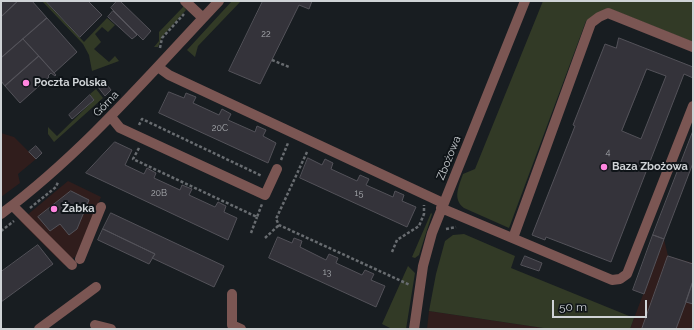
<!DOCTYPE html>
<html>
<head>
<meta charset="utf-8">
<style>
	body { margin:0 }
	#map { position:relative; width:694px; height:330px; overflow:hidden; background:#181d21; font-family:Raleway,sans-serif }
	canvas { display:block }
	.frame { position:absolute; inset:0; border:2px solid #cfd3d6; pointer-events:none }
	.scale { position:absolute; left:552px; top:300px; width:95px; height:18px; box-sizing:border-box; border:2px solid #cfd3d6; border-top:0; padding-left:5px; font-size:12px; line-height:14px; white-space:nowrap; color:#cfd3d6; -webkit-text-stroke:3px #0f1418; paint-order:stroke }
</style>
</head>
<body>
<div id="map">
<canvas width="694" height="330"></canvas>
<div class="frame"></div>
<div class="scale">50 m</div>
</div>
<script>
const ctx = document.querySelector('canvas').getContext('2d');
ctx.lineJoin = 'round';
function fill(path, color) {
  ctx.fillStyle = color;
  ctx.fill(path, 'evenodd');
}
function trace(path, color, width, dash) {
  ctx.strokeStyle = color;
  ctx.lineWidth = width;
  ctx.lineCap = dash ? 'butt' : 'round';
  ctx.setLineDash(dash || []);
  ctx.stroke(path);
}
function label(font, color, halo, rows, align = 'center') {
  ctx.font = font + ' Raleway,sans-serif';
  ctx.lineWidth = 4;
  ctx.setLineDash([]);
  ctx.textBaseline = 'middle';
  ctx.strokeStyle = halo;
  ctx.fillStyle = color;
  for (const [text, x, y, turn = 0] of rows) {
    ctx.save();
    ctx.translate(x, y);
    ctx.rotate((+turn || 0) * Math.PI / 180);
    ctx.textAlign = isNaN(turn) ? turn : align;
    if (halo) ctx.strokeText(text, 0, 0);
    ctx.fillText(text, 0, 0);
    ctx.restore();
  }
}
const commercial = new Path2D(`
	M1 133 14 137 36 159 18 174 20 183 1 197Z
	M68 181 101 197 76 256 64 265 20 221Z
	M664 239 668 256 693 263V329H630Z
	M429 311 550 329H427Z`);
const green = new Path2D(`
	M42 1H45L84 42 107 18 115 25 108 32 102 27 95 34 101 42 94 49 109 62 115 56 119 61 92 71 89 55 83 44Z
	M232 1H241L198 46 195 57 187 50Z
	M543 1H693V42L608 8 586 21 509 228 464 208C452 199 459 186 463 174L475 169Z
	M183 5 186 10 162 37 158 47H154L159 41V32L183 7Z
	M96 89 103 98 54 142 48 134V127L57 136 94 100 90 94Z
	M431 213 432 214 419 255 415 258 412 257Z
	M464 234 515 256 511 268 634 318 630 329H550L429 311 436 274 445 241 453 235Z
	M408 266 415 273 406 329H392L382 324Z`);
const building = new Path2D(`
	M1 1H18L1 17Z
	M18 1H32L47 18 1 58V17Z
	M46 1H88L102 15 80 37Z
	M117 1H120L151 31 143 40 111 8Z
	M263 1H312L309 9 299 5 260 84 229 71Z
	M113 11 137 35 132 39 108 17Z
	M47 18 77 52 54 73 23 39Z
	M619 38 693 67V78L684 74 611 262 546 237 545 240 532 235 575 126 573 125 605 44 616 48ZM647 69 666 76 641 139 622 131Z
	M23 39 39 56 5 86 1 81V58Z
	M39 56 56 75 55 76 51 73 48 76 49 77 20 103 5 86Z
	M105 82 111 90 105 96 98 87Z
	M169 92 184 98 186 93 196 97 193 103 219 115 222 109 231 114 228 120 255 132 257 126 266 130 263 136 276 143 268 163 159 113Z
	M90 95 94 100 72 119 69 115Z
	M693 131V163L664 239 653 235Z
	M115 142 132 150 125 165 144 174 147 168 156 173 154 178 180 190 182 185 192 189 189 195 215 207 218 202 226 206 224 212 237 218 228 240 86 173Z
	M36 146 42 153 36 159 29 152Z
	M308 158 322 165 325 159 333 163 331 169 357 181 360 175 369 179 366 185 393 197 395 191 404 195 402 201 416 207 407 227 300 178Z
	M71 191 89 200 77 229 69 235 60 224 50 231 38 217Z
	M111 213 224 266 214 287 152 258 155 254 103 229Z
	M103 229 155 254 149 264 98 240Z
	M653 235 664 239 644 294 633 290Z
	M278 237 292 243 294 238 302 241 300 247 326 260 329 254 338 258 336 263 362 275 365 270 374 274 371 280 385 286 376 307 269 258Z
	M38 245 53 264 1 302V272Z
	M525 256 542 263 539 271 521 265Z
	M668 256 693 264V281L686 302 676 329H642Z
	M693 281V304L686 302Z`);
const path = new Path2D(`
	M160 48 162 38 184 14
	M272 60 289 67
	M139 125 142 119 262 176
	M139 148 133 159 257 217 262 204
	M307 152 276 219 279 225 410 285
	M281 160 288 143
	M30 208 56 187 58 182
	M446 229 456 227
	M1 231 14 221
	M251 233 257 217
	M265 238 279 225
	M392 252 397 240 419 226 424 214V205`);
const minor = new Path2D(`
	M185 1 203 18
	M158 67 169 75 443 203
	M111 117 120 128 265 195 277 169
	M13 206 72 265
	M441 208 612 280 620 279 627 274 693 106
	M1 214C83 153 149 75 219 1
	M513 238 591 23 599 17 608 13 693 47
	M80 259 101 207
	M232 294V325L241 329
	M95 325 111 329
	M39 329 96 287
	M414 329 423 266 432 233 525 1`);
const markers = [
	[26,83,4,"#ff85df"],
	[604,167,4,"#ff85df"],
	[54,209,4,"#ff85df"]
];
const numberNames = [
	["22",266,34],
	["20C",220,128],
	["4",608,152],
	["20B",159,193],
	["15",359,193],
	["13",327,272]
];
const poiNames = [
	["Poczta Polska",34,83],
	["Baza Zbożowa",612,167],
	["Żabka",62,209]
];
const streetNames = [
	["Górna",106,104,-46],
	["Zbożowa",449,158,-68]
];
fill(commercial, '#301d1c');
fill(green, '#323a26');
fill(building, '#34333a');
trace(building, '#535259', 1);
trace(path, '#686c70', 2.5, [3, 2]);
trace(minor, '#7b5653', 10);
for (const [x, y, r, color] of markers) {
  const dot = new Path2D();
  dot.arc(x, y, r, 0, 2 * Math.PI);
  ctx.fillStyle = color;
  ctx.fill(dot);
  trace(dot, '#0f1418', 1.5);
}
label('9px', '#a8abaf', null, numberNames);
label('bold 11px', '#cfd3d6', '#0f1418', poiNames, 'left');
label('11px', '#cfd3d6', '#0f1418', streetNames);
</script>
</body>
</html>
